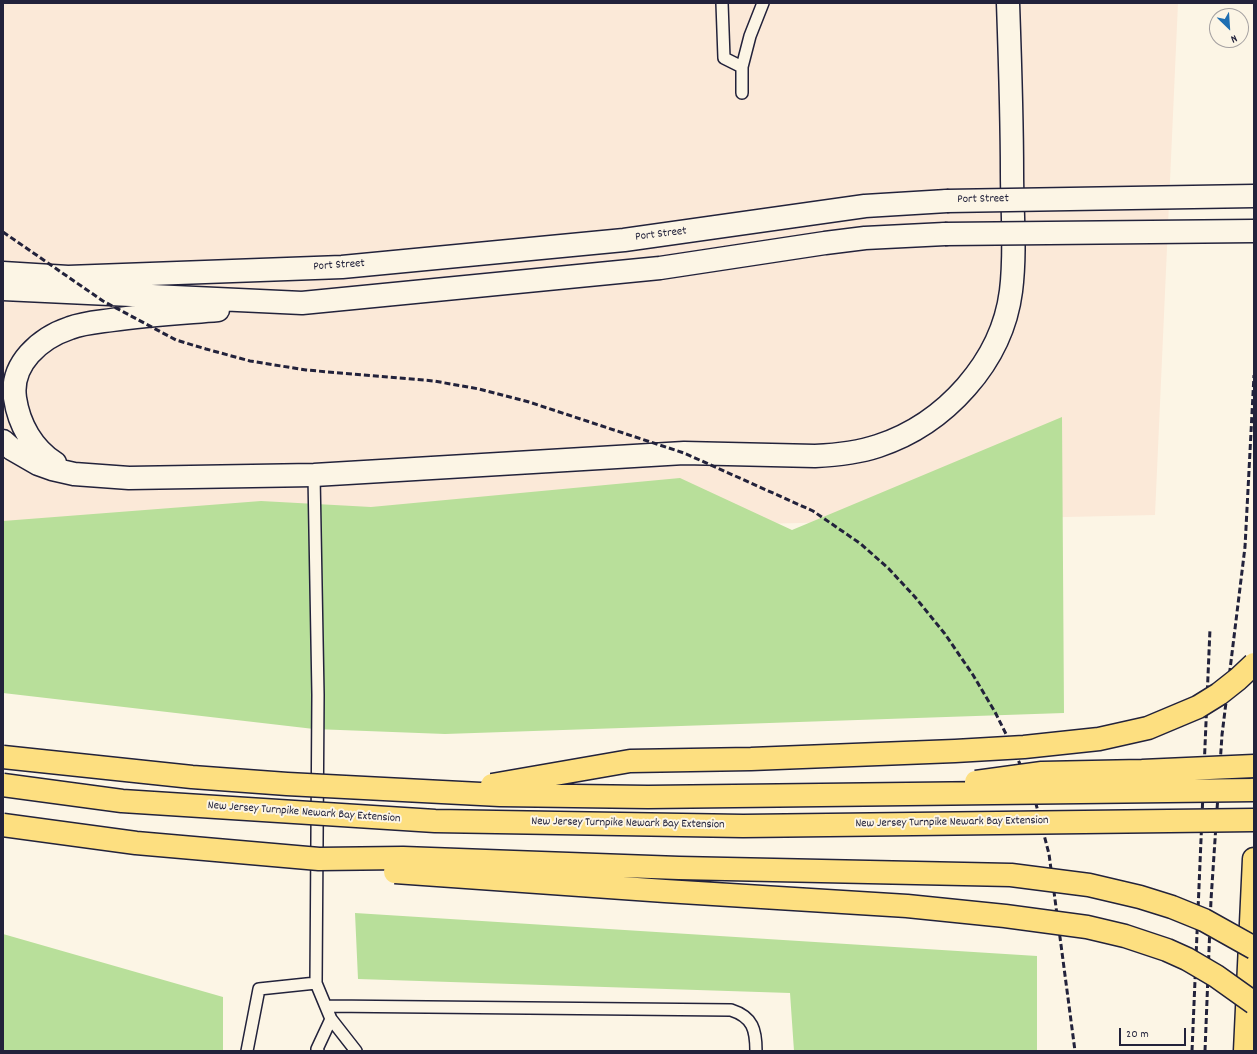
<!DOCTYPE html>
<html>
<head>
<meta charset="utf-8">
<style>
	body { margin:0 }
	#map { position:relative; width:1257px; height:1054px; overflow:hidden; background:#fcf5e5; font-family:Dekko,sans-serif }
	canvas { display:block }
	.frame { position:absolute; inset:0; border:4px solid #22223b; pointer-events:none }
	.north { position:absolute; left:1209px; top:8px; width:40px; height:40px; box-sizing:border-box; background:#fcf5e5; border:1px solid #a5a1a1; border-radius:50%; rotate:155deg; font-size:11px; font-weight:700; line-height:16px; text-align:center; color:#22223b }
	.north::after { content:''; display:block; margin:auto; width:14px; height:18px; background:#1f6fb2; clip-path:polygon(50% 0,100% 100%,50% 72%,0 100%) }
	.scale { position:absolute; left:1119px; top:1028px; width:67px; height:18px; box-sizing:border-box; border:2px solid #22223b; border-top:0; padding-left:5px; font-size:12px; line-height:14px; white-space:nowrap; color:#22223b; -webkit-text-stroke:3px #fcf5e5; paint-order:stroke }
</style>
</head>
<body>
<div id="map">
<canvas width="1257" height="1054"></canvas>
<div class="frame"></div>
<div class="north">N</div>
<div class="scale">20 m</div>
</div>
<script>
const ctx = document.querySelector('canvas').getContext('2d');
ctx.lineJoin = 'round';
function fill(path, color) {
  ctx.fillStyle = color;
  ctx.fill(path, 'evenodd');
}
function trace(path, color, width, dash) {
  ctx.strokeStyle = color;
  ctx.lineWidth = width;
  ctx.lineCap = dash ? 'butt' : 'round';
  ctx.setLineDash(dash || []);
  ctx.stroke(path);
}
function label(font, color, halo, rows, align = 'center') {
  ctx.font = font + ' Dekko,sans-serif';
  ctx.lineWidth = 4;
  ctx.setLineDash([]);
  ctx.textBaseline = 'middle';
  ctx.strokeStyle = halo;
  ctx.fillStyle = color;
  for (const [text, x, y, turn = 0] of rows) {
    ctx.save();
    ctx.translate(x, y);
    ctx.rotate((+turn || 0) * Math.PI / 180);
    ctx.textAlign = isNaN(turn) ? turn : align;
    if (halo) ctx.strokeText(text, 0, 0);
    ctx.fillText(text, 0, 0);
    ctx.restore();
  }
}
const built = new Path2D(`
	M3 3H1178L1155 515 3 541Z`);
const green = new Path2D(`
	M1062 417 1064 713 445 734 314 729 3 693V521L261 501 371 507 680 478 792 530Z
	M355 913 1037 956V1051H794L790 993 358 979Z
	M3 934 223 997V1051H3Z`);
const lane = new Path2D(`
	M722 3 724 58 742 67
	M742 93V67L750 36 763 3
	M314 475 318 695 316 983 331 1019 356 1051
	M326 1006 731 1010C753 1017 756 1030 756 1051
	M247 1051 259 989 316 983
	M318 1051 317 1049 331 1019`);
const secondary = new Path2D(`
	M3 273 68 277 342 267 624 240 865 206 947 201
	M3 289 302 303 660 268 825 243 865 238 945 234
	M3 441 12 449 38 464 52 469 74 474 129 478 314 475 684 453 815 456C836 455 857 453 878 446 945 424 1002 362 1011 291 1016 252 1012 211 1012 173 1012 116 1010 60 1008 3
	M55 463C33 449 19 425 15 398 10 364 40 338 70 328 83 323 98 322 112 320 147 315 182 313 218 310`);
const highway = new Path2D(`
	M1245 1051 1254 859`);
const rail = new Path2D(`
	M3 232 103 301 176 340 206 349 250 361 306 370 434 381 479 389 529 402 684 453 813 511 861 544 889 569 915 597 945 634 973 675 995 712 1014 750 1035 800 1049 854 1075 1051
	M1192 1051 1210 629
	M1205 1051 1211 900 1222 735 1245 547 1254 375`);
const secondaryBridge = new Path2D(`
	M947 201 1254 196
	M945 234 1254 231`);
const highwayBridge = new Path2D(`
	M3 757 192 777 287 784 500 795 648 797 1254 790
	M976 782 1042 773 1142 771 1254 766
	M3 785 122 801 435 821 743 826 1254 820
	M492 785 630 761 751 759 955 751 1024 747 1099 739 1148 728 1198 707 1219 694 1238 679 1254 664
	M3 825 136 843 319 859 403 858 679 868 1011 875 1089 885 1140 897 1172 907 1204 920 1254 948
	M395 872 665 891 907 906 1005 916 1087 927 1125 936 1167 950 1187 959 1216 976 1254 1003`);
const streetNames = [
	["Port Street",983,200,-1],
	["Port Street",661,235,-7],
	["Port Street",339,266,-4],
	["New Jersey Turnpike Newark Bay Extension",304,813,4],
	["New Jersey Turnpike Newark Bay Extension",952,823,-1],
	["New Jersey Turnpike Newark Bay Extension",628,824,1]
];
fill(built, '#fbe9d8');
fill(green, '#b8df9a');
trace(lane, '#22223b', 14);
trace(secondary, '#22223b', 25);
trace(highway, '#22223b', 25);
trace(lane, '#fcf5e5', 11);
trace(secondary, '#fcf5e5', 22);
trace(highway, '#fddf80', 22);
trace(rail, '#22223b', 3, [6, 3]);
trace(secondaryBridge, '#22223b', 25, []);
trace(highwayBridge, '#22223b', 25, []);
trace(secondaryBridge, '#fcf5e5', 22);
trace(highwayBridge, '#fddf80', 22);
label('12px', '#22223b', '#fcf5e5', streetNames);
</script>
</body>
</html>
